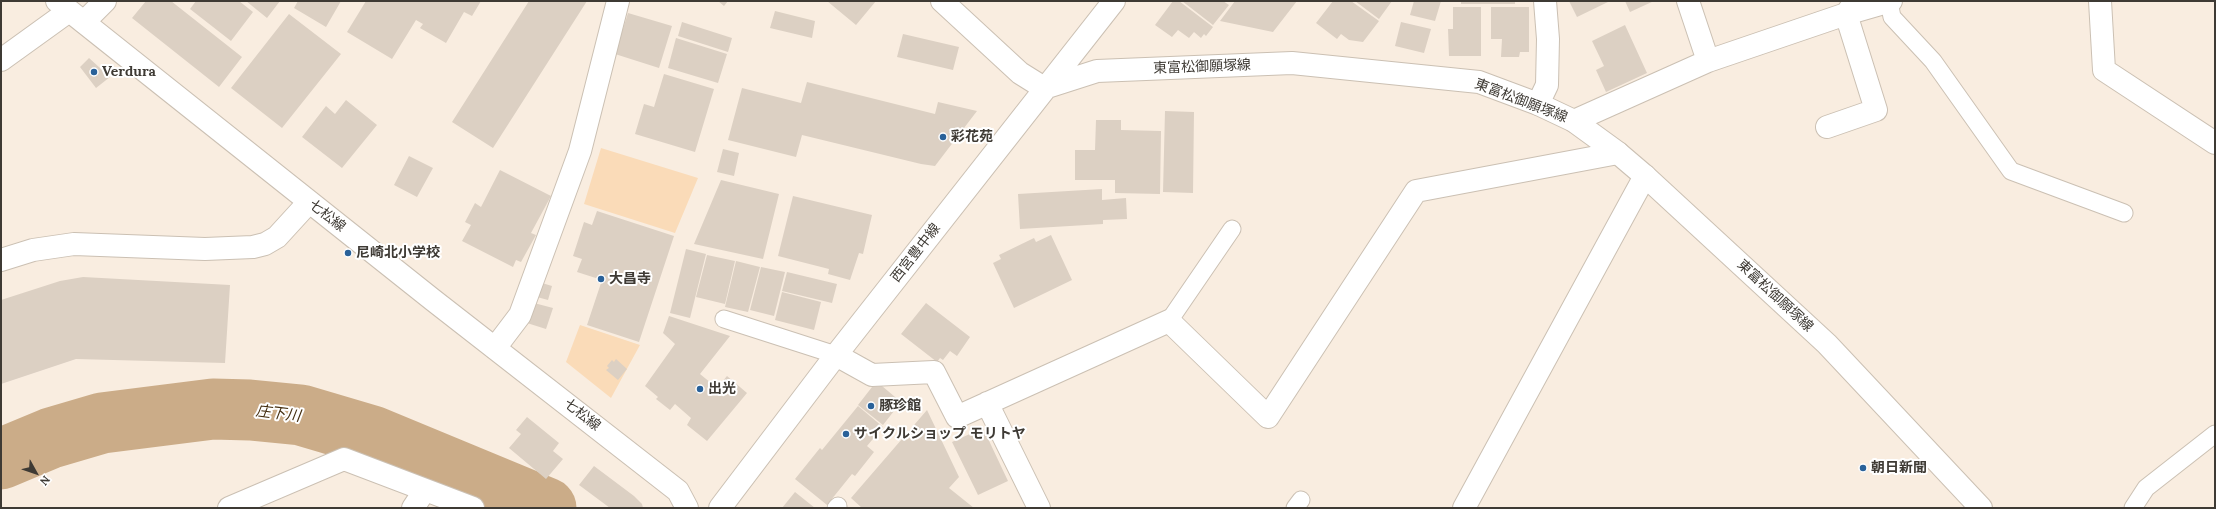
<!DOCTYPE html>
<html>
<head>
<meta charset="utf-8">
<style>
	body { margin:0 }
	#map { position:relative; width:2216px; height:509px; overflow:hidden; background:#f9ede0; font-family:Lora,serif }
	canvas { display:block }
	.frame { position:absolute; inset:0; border:2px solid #3e3a34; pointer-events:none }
	.north { position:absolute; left:16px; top:453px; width:40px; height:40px; -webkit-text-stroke:3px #fff; paint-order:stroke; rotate:130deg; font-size:11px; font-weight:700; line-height:16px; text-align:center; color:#3e3a34 }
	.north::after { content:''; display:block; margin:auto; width:14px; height:18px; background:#3e3a34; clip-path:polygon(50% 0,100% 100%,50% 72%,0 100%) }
</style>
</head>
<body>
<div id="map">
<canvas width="2216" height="509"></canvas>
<div class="frame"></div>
<div class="north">N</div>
</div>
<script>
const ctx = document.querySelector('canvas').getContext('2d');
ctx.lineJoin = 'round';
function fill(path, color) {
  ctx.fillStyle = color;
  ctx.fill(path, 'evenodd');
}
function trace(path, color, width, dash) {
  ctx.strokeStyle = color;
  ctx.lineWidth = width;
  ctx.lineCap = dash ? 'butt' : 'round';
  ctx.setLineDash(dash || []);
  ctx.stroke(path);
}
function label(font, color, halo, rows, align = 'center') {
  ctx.font = font + ' Lora,"Noto Sans JP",serif';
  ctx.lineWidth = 4;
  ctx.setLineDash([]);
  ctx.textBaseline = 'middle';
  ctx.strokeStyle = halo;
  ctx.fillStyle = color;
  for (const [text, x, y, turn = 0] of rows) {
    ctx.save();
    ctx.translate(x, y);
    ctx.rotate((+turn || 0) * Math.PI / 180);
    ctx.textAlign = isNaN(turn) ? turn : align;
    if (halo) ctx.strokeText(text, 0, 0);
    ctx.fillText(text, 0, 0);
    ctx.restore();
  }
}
const green = new Path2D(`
	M601 148 698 178 675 233 584 204Z
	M580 325 640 345 611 398 566 362Z`);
const river = new Path2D(`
	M1 459 51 438 102 423 213 409 250 410 301 415 372 436 546 508`);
const building = new Path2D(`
	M146 1H171L242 57 219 87 132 18Z
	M196 1H239L253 12 231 41 190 9Z
	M246 1H280L267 18Z
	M298 1H341L326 27 294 8Z
	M366 1H481L472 16 464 12 446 43 420 28 423 24 416 20 392 59 347 32Z
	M529 1H587L493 148 452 122Z
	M718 1H728L724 6Z
	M827 1H876L856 25Z
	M1173 1H1179L1213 27 1206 36 1204 34 1201 38 1194 32 1189 38 1178 30 1172 37 1155 25Z
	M1182 1H1223L1229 5 1213 25Z
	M1235 1H1297L1273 32 1220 21Z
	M1333 1H1351L1379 21 1363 42 1349 40 1341 34 1337 39 1316 23Z
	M1355 1H1392L1379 19Z
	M1414 1H1441L1435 21 1410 15Z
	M1461 1H1515V4H1461Z
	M1569 1H1608V2L1577 17Z
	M1625 1H1654L1630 12Z
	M1453 7H1481V56H1449L1448 29H1453Z
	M1491 7H1529V52H1520L1519 57H1501L1502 39H1491Z
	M775 11 815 21 812 38 770 28Z
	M628 13 672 26 659 68 615 54Z
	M289 14 341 54 282 128 231 88Z
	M682 22 732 38 728 52 678 36Z
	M1401 22 1431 29 1424 53 1395 46Z
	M1625 25 1647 73 1606 92 1596 70 1604 66 1592 41Z
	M903 34 959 47 953 70 897 57Z
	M676 38 727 54 718 83 668 68Z
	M89 58 110 77 96 88 80 67Z
	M664 74 714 89 695 152 635 134 644 104 654 107Z
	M807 82 935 114 938 102 977 111 935 166 921 164 802 135 796 157 728 140 742 88 801 103Z
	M346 100 377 125 342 168 302 137 326 106 335 114Z
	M1165 111 1194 112 1193 193 1163 192Z
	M1096 120H1121V130L1161 131 1160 194 1115 193V180H1075V150H1095Z
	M723 149 739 153 734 176 717 172Z
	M409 156 433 168 417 197 394 185Z
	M500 170 551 196 531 233 536 235 521 262 516 260 513 267 462 241 471 225 465 222 475 203 481 207Z
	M721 180 779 194 763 259 694 244Z
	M1102 189V200L1126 198 1127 219 1103 220V224L1020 229 1018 194Z
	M793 196 872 215 863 254 859 253 850 280 828 274 829 269 778 256Z
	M597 211 674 236 639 342 587 325 602 280 577 272 582 259 573 256 584 222 592 225Z
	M1051 235 1072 280 1014 308 993 263 1001 259 999 255 1034 238 1036 242Z
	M686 249 706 254 690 318 670 313Z
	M707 255 735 261 725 304 696 297Z
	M736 261 760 267 748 312 725 307Z
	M761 267 785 272 774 316 750 310Z
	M787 272 837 284 832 303 782 291Z
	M83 277 230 285 225 363 76 359 1 384V300L60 281Z
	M542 283 552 286 548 300 537 297Z
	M782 292 821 302 814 330 775 320Z
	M534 303 553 308 546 329 527 323Z
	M926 303 970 337 957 356 950 351 943 360 940 358 937 362 901 334Z
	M669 316 730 336 700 374 717 388 727 376 747 393 707 441 687 425 691 418 675 404 670 410 656 399 658 397 645 386 675 344 663 333Z
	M616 359 627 369 618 380 606 370 609 368 607 366 612 360 614 362Z
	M882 386 901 402 883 425 858 405 872 387Z
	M858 406 883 427 867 446 874 452 855 476 852 474 827 505 795 479 820 448 822 450Z
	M927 410 959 477 949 488 974 508H862L851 498Z
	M527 417 559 443 553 451 563 459 546 479 509 448 521 434 516 430Z
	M983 428 1008 481 978 495 952 442Z
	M594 466 634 496 642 504 643 508H610L579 485Z
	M795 492 815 508H782Z`);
const lane = new Path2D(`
	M1889 2 1892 17 1933 61 2011 171 2124 213
	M724 319 836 355
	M1169 321 1232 229
	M836 508 838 506
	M1295 508 1301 500
	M2133 508 2146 488 2215 434`);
const street = new Path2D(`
	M1688 1 1708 61
	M2100 1 2104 70 2215 143
	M84 22 105 1
	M1 60 69 11
	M1538 104 1547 85 1548 39 1545 1
	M1574 121 1708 61 1846 14 1891 1
	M1827 127 1876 110 1846 14 1855 2
	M1 260 33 250 74 244 205 249 253 247 265 244 277 237 309 202
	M495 348 520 315 580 151 618 1
	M836 355 872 375 934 372 957 417 1169 321 1268 417 1416 191 1618 153
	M987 403 1039 508
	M229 508 344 459 473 508
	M413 508 425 490
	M1464 508 1645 176`);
const secondary = new Path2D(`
	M57 1 433 300 678 491 687 508
	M942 1 1020 73 1044 88 1097 71 1292 63 1479 82 1538 104 1574 121 1618 153 1645 176 1827 344 1981 508
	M720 508 836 355 1114 1`);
const markers = [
	[94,72,4,"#296199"],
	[943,137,4,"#296199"],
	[348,253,4,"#296199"],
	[601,279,4,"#296199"],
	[700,389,4,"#296199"],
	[871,406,4,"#296199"],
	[846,434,4,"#296199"],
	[1863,468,4,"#296199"]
];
const streetNames = [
	["東富松御願塚線",1202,67,-2],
	["東富松御願塚線",1521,101,21],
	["七松線",327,216,38],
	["西宮豊中線",916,253,-52],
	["東富松御願塚線",1775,296,43],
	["七松線",582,415,38]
];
const poiNames = [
	["Verdura",102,72],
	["彩花苑",951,137],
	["尼崎北小学校",356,253],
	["大昌寺",609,279],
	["出光",708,389],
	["豚珍館",879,406],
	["サイクルショップ モリトヤ",854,434],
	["朝日新聞",1871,468]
];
const waterNames = [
	["庄下川",278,414,7]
];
fill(green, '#fadbb8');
trace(river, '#cbac88', 61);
fill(building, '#dcd0c3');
trace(lane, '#cbc0b3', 19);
trace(street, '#cbc0b3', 24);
trace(secondary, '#cbc0b3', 24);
trace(lane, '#fff', 17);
trace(street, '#fff', 22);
trace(secondary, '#fff', 22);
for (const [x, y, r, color] of markers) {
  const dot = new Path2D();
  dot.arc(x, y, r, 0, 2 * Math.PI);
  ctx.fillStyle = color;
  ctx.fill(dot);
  trace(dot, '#fff', 1.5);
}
label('14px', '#3e3a34', '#fff', streetNames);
label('bold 14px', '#3e3a34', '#fff', poiNames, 'left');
label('italic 15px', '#432d0f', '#fff', waterNames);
</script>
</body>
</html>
